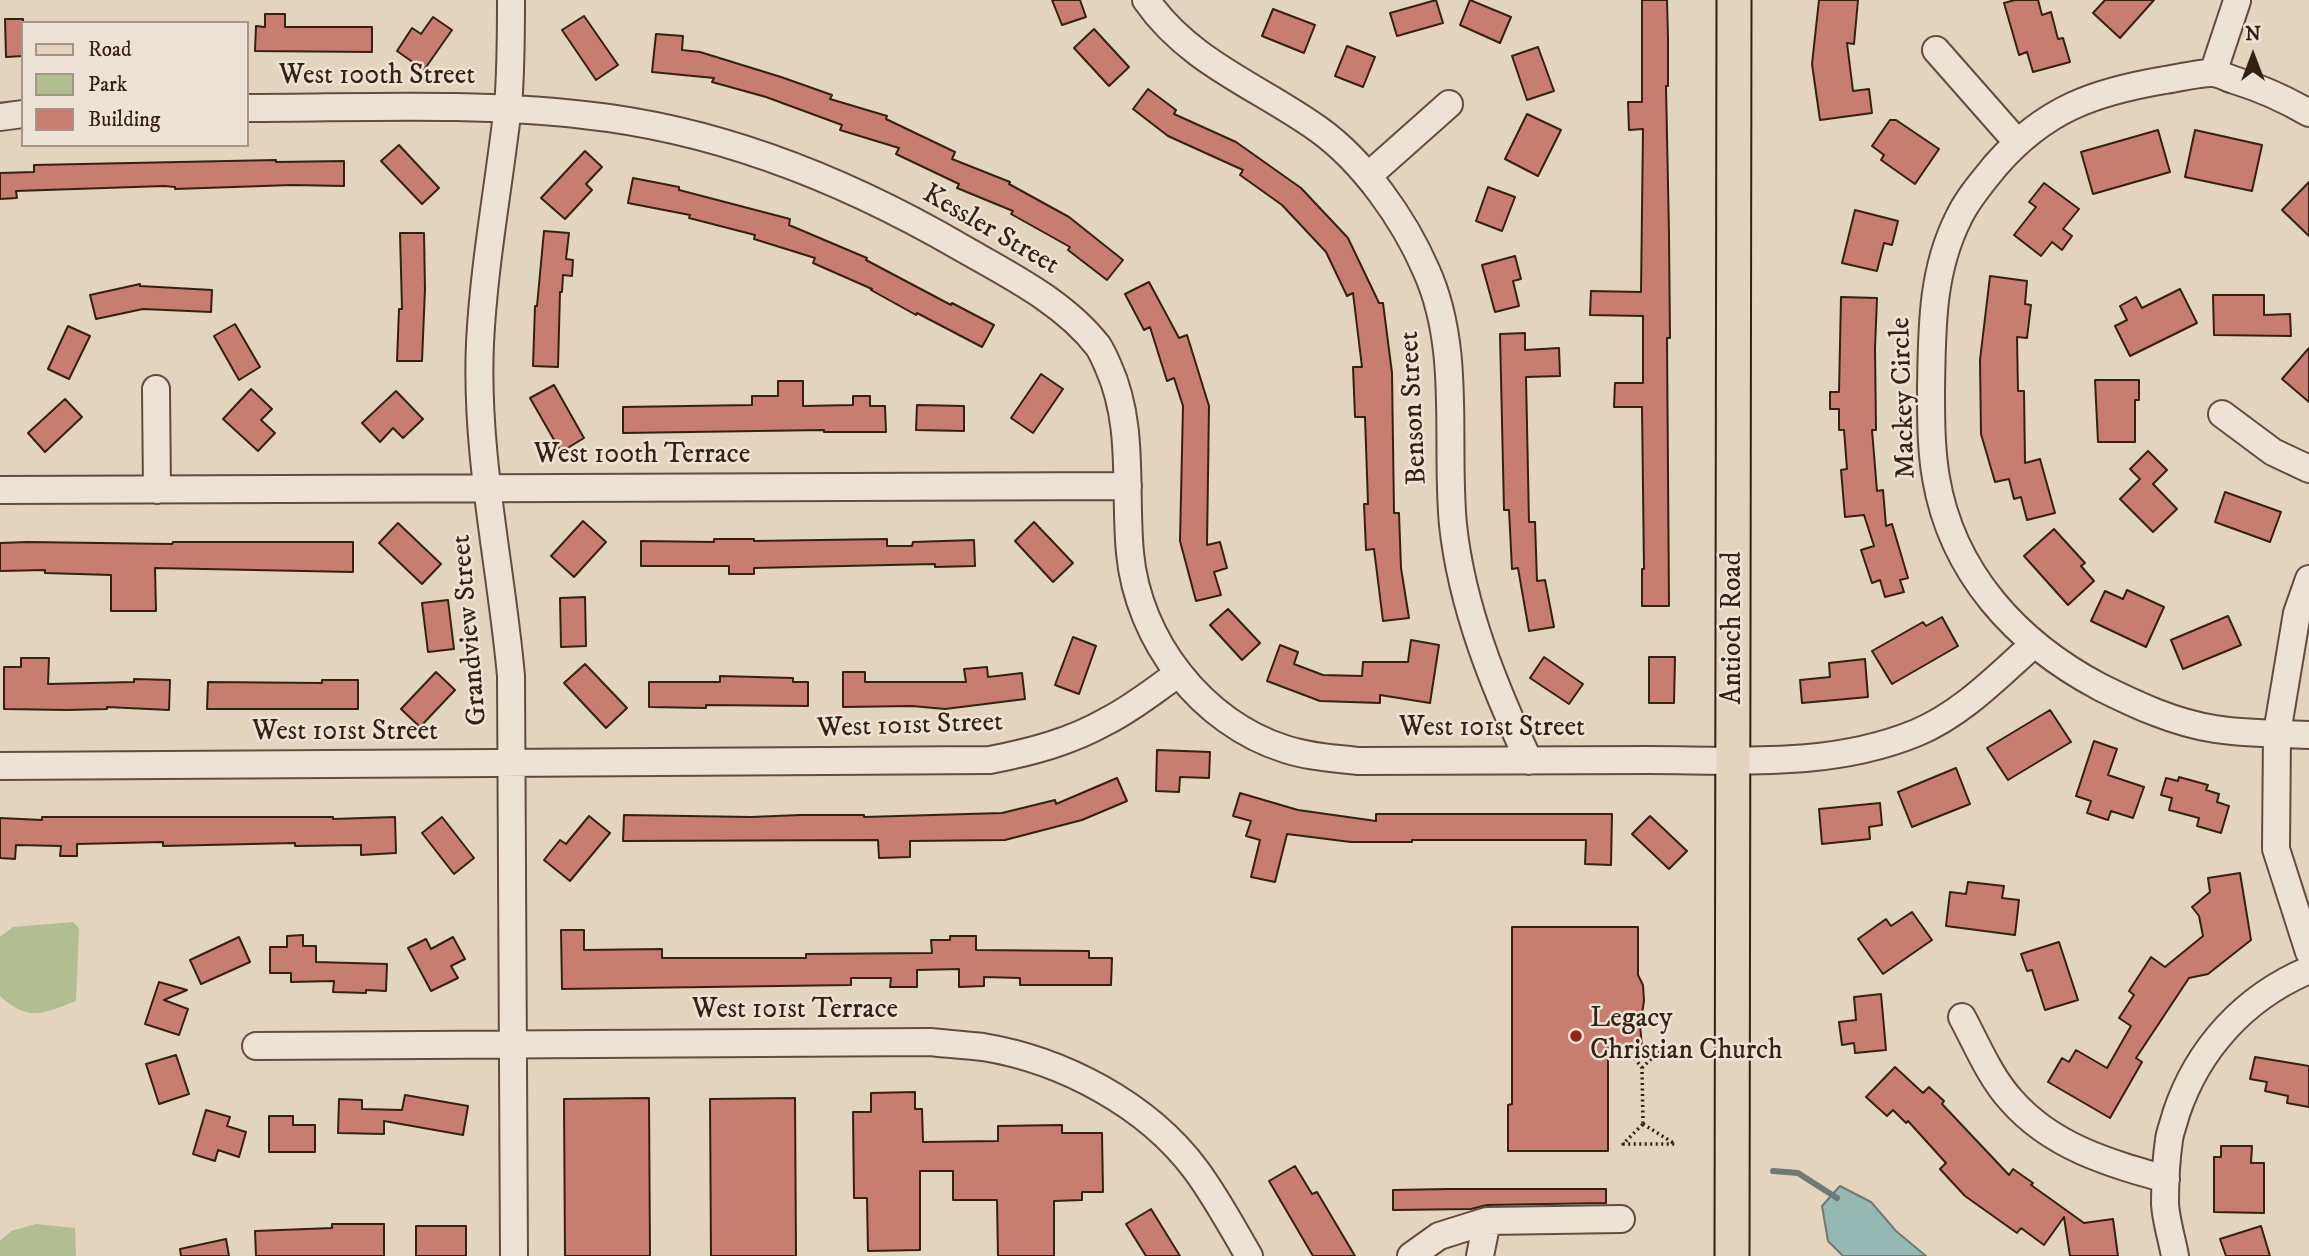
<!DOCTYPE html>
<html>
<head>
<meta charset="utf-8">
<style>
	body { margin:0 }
	#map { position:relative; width:2309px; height:1256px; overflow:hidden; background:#e3d4bd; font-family:"IM FELL DW Pica",serif }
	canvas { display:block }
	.legend { position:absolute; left:21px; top:21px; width:228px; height:126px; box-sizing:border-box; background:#ede3d4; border:2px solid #a49586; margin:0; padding:9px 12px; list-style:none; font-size:21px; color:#362012 }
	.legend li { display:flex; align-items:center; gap:14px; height:35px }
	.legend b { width:35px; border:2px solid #a49586 }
	.north { position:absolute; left:2218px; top:21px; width:70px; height:70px; -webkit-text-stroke:5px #ede3d4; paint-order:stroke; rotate:0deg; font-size:19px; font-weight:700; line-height:28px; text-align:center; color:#362012 }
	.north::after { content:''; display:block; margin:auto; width:24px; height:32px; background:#362012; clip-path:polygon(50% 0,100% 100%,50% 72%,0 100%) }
</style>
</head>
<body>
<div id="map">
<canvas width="2309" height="1256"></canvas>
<ul class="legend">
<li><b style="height:9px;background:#e3d4bd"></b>Road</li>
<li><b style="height:19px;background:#b3bd92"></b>Park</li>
<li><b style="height:19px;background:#c77d70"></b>Building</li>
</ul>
<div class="north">N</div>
</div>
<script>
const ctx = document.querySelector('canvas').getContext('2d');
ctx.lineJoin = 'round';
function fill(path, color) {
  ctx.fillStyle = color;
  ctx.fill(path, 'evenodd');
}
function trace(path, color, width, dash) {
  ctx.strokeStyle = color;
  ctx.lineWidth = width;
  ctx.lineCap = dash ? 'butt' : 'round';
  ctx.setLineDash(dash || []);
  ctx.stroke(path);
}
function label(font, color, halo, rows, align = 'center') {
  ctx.font = font + ' "IM FELL DW Pica",serif';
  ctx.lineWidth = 5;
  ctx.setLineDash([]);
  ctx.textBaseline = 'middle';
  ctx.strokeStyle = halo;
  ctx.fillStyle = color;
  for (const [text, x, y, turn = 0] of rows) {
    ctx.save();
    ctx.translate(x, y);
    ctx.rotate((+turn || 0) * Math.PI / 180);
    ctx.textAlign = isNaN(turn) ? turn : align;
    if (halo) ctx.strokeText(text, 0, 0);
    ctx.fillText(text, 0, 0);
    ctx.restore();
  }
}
const green = new Path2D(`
	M73 922 79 928 76 1001C42 1014 29 1022 0 996V937L13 927Z
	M36 1224 75 1228 76 1256H0V1241L11 1231Z`);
const water = new Path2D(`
	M1840 1186 1871 1202 1896 1231 1926 1256H1843L1828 1241 1822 1206Z`);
const stream = new Path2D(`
	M1773 1171 1798 1173 1837 1198`);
const building = new Path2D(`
	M1052 0H1080L1086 17 1062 25Z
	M1436 0 1443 23 1397 36 1390 13Z
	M1470 0 1511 17 1500 43 1460 25Z
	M1642 0H1667L1668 37V86H1666L1669 233 1670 338H1667L1669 606H1642V569H1644L1642 407H1614L1615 383H1643V316L1590 315 1591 291 1641 292 1643 129 1629 130 1628 102H1642Z
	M1819 0H1858L1854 44 1847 43 1853 91 1869 89 1872 113 1820 120 1812 64Z
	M2015 0H2038L2042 15 2051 12 2058 39 2063 38 2070 62 2033 72 2027 52 2019 55 2004 3Z
	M2105 0H2154L2120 38 2093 13Z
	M1273 9 1315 25 1304 53 1262 36Z
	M265 14H285V27H372V52L255 51 256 26 265 27Z
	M584 16 618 65 596 80 562 30Z
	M433 17 452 30 424 70 397 51 412 28 421 34Z
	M5 19H23V56L6 57Z
	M1094 29 1129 67 1109 86 1074 48Z
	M656 34 683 36 682 50 700 52 781 77 832 95 830 99 887 116 886 119 955 152 952 159 1010 182 1009 184 1069 217 1123 260 1107 280 1068 250 1070 247 1011 214 1013 211 957 188 959 184 896 154 899 148 840 130 842 125 766 97 712 82 714 78 652 72Z
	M1347 46 1375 57 1363 87 1335 76Z
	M1538 47 1554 91 1527 100 1512 56Z
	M1148 89 1176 110 1174 114 1236 142 1301 188 1348 238 1379 303H1383L1392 373 1394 513H1399L1401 568 1409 618 1383 621 1374 549 1366 550 1364 504H1368L1365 417H1355L1353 367H1362L1353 293 1347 296 1326 252 1282 205 1240 175 1243 170 1168 136 1133 109Z
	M1527 114 1561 130 1538 176 1505 159Z
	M1890 120H1896L1939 149 1915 184 1881 160 1884 155 1872 146Z
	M2158 130 2170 172 2093 194 2081 152Z
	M2195 130 2262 145 2252 191 2185 177Z
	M399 145 439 188 422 204 381 161Z
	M585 151 602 167 586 184 592 190 565 219 541 198Z
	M276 160V162L344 161V186L292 185 175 189V187L164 186 16 191 17 198 0 199V173L34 172V165Z
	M633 178 679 187V190L790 219 789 225 867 258 866 260 951 305 952 303 994 325 982 347 917 313 916 315 871 290 872 289 813 263 815 258 754 239 755 235 689 218 690 215 628 203Z
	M2309 182V236L2282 210Z
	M2044 183 2079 209 2063 229 2072 236 2062 250 2052 242 2041 256 2014 235 2036 207 2029 202Z
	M1488 187 1515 197 1502 231 1476 221Z
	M1855 210 1898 221 1892 245 1884 243 1877 271 1842 263Z
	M544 231 569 233 566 259 573 260 572 276 563 275 562 292H560L558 367 533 366 535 306H537Z
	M400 233H424L425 289 422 361H397L399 309H402Z
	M1515 256 1521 279 1513 281 1519 306 1495 312 1482 265Z
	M1990 276 2027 281 2025 304 2031 305 2027 338 2017 337 2018 391H2024L2025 463 2040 459 2055 513 2027 520 2021 497 2014 499 2009 479 1995 482 1981 434 1980 360Z
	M1149 282 1179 338 1187 335 1209 406 1207 545 1220 542 1227 568 1214 572 1221 595 1196 601 1180 541 1183 406 1174 378 1167 381 1150 327 1144 330 1125 294Z
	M140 284V286L212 290 211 312 143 309 96 319 90 295Z
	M2180 289 2197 323 2130 356 2115 326 2127 320 2120 306 2136 297 2142 308Z
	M2213 295H2264V315L2290 314 2291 336 2214 335Z
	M1841 297 1877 298 1875 348 1876 430H1872L1877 491 1883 490 1886 526 1892 524 1908 578 1900 580 1904 592 1885 597 1880 580 1872 583 1861 550 1874 546 1864 515 1845 517 1841 470 1847 469 1844 430H1839V409H1830V392H1839Z
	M235 324 260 367 239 380 214 336Z
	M68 326 90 336 69 379 48 369Z
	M1525 333V350L1559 348 1560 376 1526 377 1529 522H1535L1537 581 1545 580 1554 627 1529 631 1518 568 1512 569 1509 510H1504L1500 334Z
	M2309 348V402L2282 379Z
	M1041 374 1063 389 1033 433 1011 418Z
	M2095 380H2139V400H2135V442H2098Z
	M778 381H803V406L853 405V396H870V406H885L886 432H824V430L623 433V407L752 405V396H778Z
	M554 385 584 438 561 452 530 398Z
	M251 389 272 409 261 420 275 433 258 451 223 419Z
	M396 391 423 419 403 438 393 428 380 442 362 423Z
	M65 399 82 417 45 452 28 433Z
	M917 405 964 406V431L916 430Z
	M2148 451 2167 470 2153 484 2177 509 2153 532 2120 499 2140 479 2130 469Z
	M2225 492 2281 512 2270 542 2215 522Z
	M583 521 606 542 574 577 551 556Z
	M1034 522 1073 563 1053 582 1015 541Z
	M398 523 441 564 422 584 379 543Z
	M2054 529 2085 563 2081 566 2094 581 2068 605 2024 556Z
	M714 539H754V541L887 539V546H912L913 542 974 540 975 566 935 567V564L754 568V574H729V566H641V541L714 542Z
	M28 542 172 544 173 542H353V572L155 568 156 611H111V575L45 573V570L0 571V543Z
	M2127 590 2164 607 2146 647 2091 621 2105 591 2123 599Z
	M585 597 586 646 561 647 560 598Z
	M448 600 454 649 428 652 422 603Z
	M1228 609 1260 643 1242 660 1210 625Z
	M2228 616 2241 645 2183 669 2171 640Z
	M1942 617 1958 646 1892 684 1872 651 1923 622 1926 626Z
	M1073 637 1096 646 1079 694 1055 685Z
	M1411 640 1439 645 1430 703 1380 695V703L1320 701 1267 681 1280 645 1298 652 1294 664 1323 675 1362 676 1363 662H1408Z
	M1544 657 1583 684 1569 704 1530 678Z
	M1649 657H1675L1674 703H1649Z
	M21 658H49L48 684 134 682V679L170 680 169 710 107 707V709L67 710 4 709V667H21Z
	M1865 659 1868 697 1802 703 1800 680 1830 677 1829 663Z
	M585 664 627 708 606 728 564 683Z
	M987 667 988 677 1022 673 1025 699 945 709 912 706 843 707V672H865V682H966L964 669Z
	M436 672 455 690 420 727 401 709Z
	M720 676 793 678V682H808V706L706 705V708L649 707V682H720Z
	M322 680H358V709H207L208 682 322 683Z
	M2050 710 2071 742 2008 780 1987 748Z
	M2094 741 2117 749 2108 775 2144 787 2133 818 2111 811 2108 820 2087 813 2091 801 2076 796Z
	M1157 750 1210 752 1209 778 1180 777 1179 792 1156 791Z
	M1956 768 1970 804 1912 827 1898 792Z
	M2179 777 2208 785 2206 790 2219 794 2217 802 2229 806 2221 833 2197 826 2199 818 2169 810 2172 798 2161 795 2166 778 2178 781Z
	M1117 778 1127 801 1082 820 1005 840 910 841V857L879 858 878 840 623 841 624 815 751 817 800 815H864V817L1002 813 1055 800 1056 804Z
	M1240 793 1298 810 1376 821V814H1612L1611 865 1585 864 1586 840H1412V842H1351L1287 834 1275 882 1251 877 1260 840 1246 836 1251 821 1233 816Z
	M1880 803 1882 825 1869 827 1870 839 1822 844 1819 809Z
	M589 816 610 833 570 881 544 860 560 840 566 844Z
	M1650 816 1687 851 1669 869 1632 834Z
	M42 817H333V819L395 817 396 853 361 855V845L295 846V843L163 846V842L77 844V856H60L61 846 16 845 15 859 0 858V818L42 820Z
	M442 817 474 858 454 874 422 833Z
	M2240 873 2251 940 2208 974 2189 978 2136 1058 2142 1062 2110 1118 2048 1082 2062 1058 2069 1062 2076 1050 2107 1068 2131 1026 2119 1018 2134 995 2129 991 2151 957 2165 967 2203 936 2199 916 2192 907 2210 892 2208 878Z
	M1968 882 2004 886 2002 898 2019 900 2015 935 1946 926 1950 892 1966 894Z
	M1912 912 1932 940 1883 974 1858 939 1886 919 1891 926Z
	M1512 927H1638V975L1643 985 1644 1001 1640 1025 1642 1047 1608 1048V1151H1508V1105L1512 1104Z
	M561 930H584V950L662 949V958H806V954L932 953 931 940H950V936H976V950L1089 951V958H1112L1111 985H1020V978L984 977V986L959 987V969L917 970V987H890L891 978H851V985L562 989Z
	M303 935V946H316V962L387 964 386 991 366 990V993L333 992 334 981 291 982V973H270V947H287V936Z
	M239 937 250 962 201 984 190 960Z
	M453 937 465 959 451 966 458 978 431 991 408 948 426 939 431 949Z
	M2059 942 2078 1000 2045 1010 2032 970 2027 971 2021 954Z
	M159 982 187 990 164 1000 188 1009 179 1035 145 1024Z
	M1881 994 1886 1050 1855 1053 1854 1043 1842 1045 1839 1022 1856 1020 1854 997Z
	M176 1055 189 1094 159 1104 146 1064Z
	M2255 1057 2309 1066V1107L2287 1103 2288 1096 2265 1091 2267 1082 2250 1079Z
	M1895 1067 1923 1093 1929 1087 1944 1101 1942 1104 2009 1175 2013 1169 2033 1183 2031 1185 2084 1223 2113 1219 2118 1256H2070L2064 1217 2044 1245 2021 1228 2017 1233 1965 1196 1940 1169 1946 1163 1908 1121 1906 1123 1893 1110 1887 1116 1866 1097Z
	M915 1092V1109H922L923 1142 998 1141V1126L1062 1125V1133H1102L1103 1192H1082V1200L1054 1201V1256H998L997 1200H953V1171H920V1250L868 1251 867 1198H854L853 1112H871V1093Z
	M405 1095 468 1106 463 1135 384 1121V1134L338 1133 339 1099 362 1100V1109L402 1110Z
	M649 1098 650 1256H565L564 1099Z
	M795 1098 796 1256H711L710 1099Z
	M206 1110 230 1117 227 1126 246 1132 239 1157 218 1150 215 1161 193 1154Z
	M269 1116H293V1125H315V1152H269Z
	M2221 1146H2252L2251 1163H2264V1213L2214 1212V1157H2221Z
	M1295 1166 1312 1194 1317 1192 1355 1256H1313L1269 1181Z
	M1449 1189H1606V1203L1487 1205 1471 1209 1393 1210V1190Z
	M1151 1209 1180 1256H1146L1126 1224Z
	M332 1224H384V1256H256L255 1231 332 1228Z
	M416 1226H466V1256H416Z
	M2261 1226 2270 1256H2226L2220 1239Z
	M226 1239 229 1256H181L180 1249Z`);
const path = new Path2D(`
	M1608 1055 1633 1056 1642 1068 1643 1124
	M1642 1068 1657 1053H1695
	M1643 1124 1675 1144H1623Z`);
const minor = new Path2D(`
	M511 0C511 35 511 71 508 106 499 185 484 263 480 343 475 455 501 565 511 676L514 1256
	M1146 0C1190 63 1258 86 1318 129 1363 161 1404 219 1426 270 1462 349 1445 441 1453 525 1462 608 1494 686 1529 761
	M1936 50 2017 142
	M2213 73 2237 1
	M247 108C359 108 472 102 584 115 717 129 847 181 962 248 1009 275 1064 302 1098 346 1102 352 1105 359 1108 366 1135 425 1124 490 1130 553 1138 640 1202 723 1285 749 1309 757 1333 758 1358 761 1455 761 1552 760 1649 760 1739 760 1831 768 1916 733 1962 714 1998 676 2034 644
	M2309 113C2285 99 2260 88 2234 80 2227 78 2219 73 2212 73 2197 73 2180 78 2165 80 2094 92 2045 109 1996 165 1983 181 1968 198 1959 217 1931 272 1932 330 1931 390 1931 419 1931 449 1936 478 1952 573 2017 643 2100 687 2136 705 2175 723 2215 729 2245 734 2278 733 2309 735
	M0 117 23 114
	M1368 176 1449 104
	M156 389 157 490
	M2222 414 2273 452 2309 469
	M0 490 1128 486
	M2309 579 2297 613 2277 733 2276 849 2309 952
	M0 766 990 760C1031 752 1070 742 1107 721 1133 708 1156 689 1179 673
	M1962 1017C1977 1045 1990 1077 2011 1100 2052 1147 2109 1163 2166 1179
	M256 1046 930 1042C948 1044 965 1045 983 1047 1062 1060 1147 1104 1196 1170 1216 1197 1232 1227 1249 1256
	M1411 1256 1439 1236 1487 1221 1621 1219
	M1480 1256 1487 1221
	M2175 1256C2172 1239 2166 1221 2165 1204 2165 1183 2166 1160 2169 1140 2170 1131 2174 1123 2176 1114 2198 1048 2245 997 2309 970`);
const major = new Path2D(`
	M1732 1256 1734 0`);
const markers = [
	[1576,1036,7,"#8f2418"]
];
const streetNames = [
	["West 100th Street",377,77],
	["Kessler Street",990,231,30],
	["Mackey Circle",1905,398,-92],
	["Benson Street",1415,408,-93],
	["West 100th Terrace",642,456],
	["Antioch Road",1734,628,-90],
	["Grandview Street",471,630,-95],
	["West 101st Street",910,727,-2],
	["West 101st Street",1492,729],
	["West 101st Street",345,733],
	["West 101st Terrace",795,1011]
];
const poiNames = [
	["Legacy",1590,1020],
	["Christian Church",1590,1052]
];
fill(green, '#b3bd92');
fill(water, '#95b8b2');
trace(water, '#6f7b72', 2);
trace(stream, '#6f7b72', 6);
fill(building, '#c77d70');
trace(building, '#362012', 2);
trace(minor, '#614d3d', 30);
trace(major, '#362012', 37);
trace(path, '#362012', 3.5, [2, 3.5]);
trace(minor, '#ede3d4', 26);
trace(major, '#e3d4bd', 33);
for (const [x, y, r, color] of markers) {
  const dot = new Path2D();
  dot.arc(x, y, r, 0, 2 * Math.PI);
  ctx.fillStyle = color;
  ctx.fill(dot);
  trace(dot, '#ede3d4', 2.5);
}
label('28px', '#362012', '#ede3d4', streetNames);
label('28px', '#362012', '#ede3d4', poiNames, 'left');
</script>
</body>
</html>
